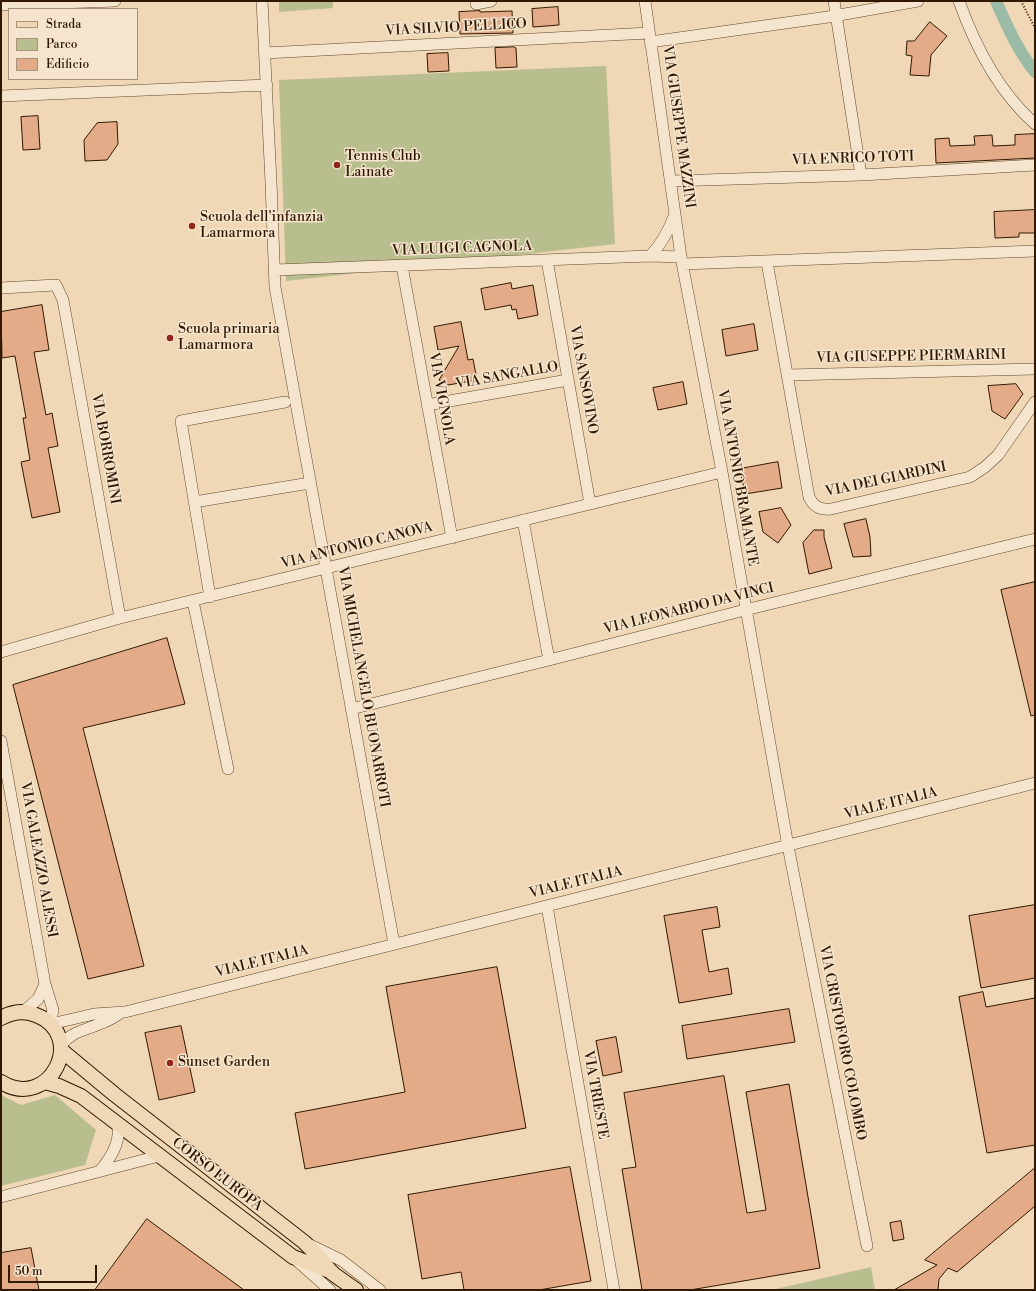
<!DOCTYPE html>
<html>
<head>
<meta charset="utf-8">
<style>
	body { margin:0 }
	#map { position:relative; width:1036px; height:1291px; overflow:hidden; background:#f0d7b5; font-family:"Libre Bodoni",serif }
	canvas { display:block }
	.frame { position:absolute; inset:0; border:2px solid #311800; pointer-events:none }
	.legend { position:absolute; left:8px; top:8px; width:130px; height:72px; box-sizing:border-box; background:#f5e5cf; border:1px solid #a7937c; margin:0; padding:5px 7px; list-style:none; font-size:12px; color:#311800 }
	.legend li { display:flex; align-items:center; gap:8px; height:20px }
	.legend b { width:20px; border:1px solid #a7937c }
	.scale { position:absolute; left:8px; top:1265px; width:89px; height:18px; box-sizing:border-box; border:2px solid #311800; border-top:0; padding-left:5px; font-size:12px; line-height:14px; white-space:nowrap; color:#311800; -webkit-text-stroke:3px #f5e5cf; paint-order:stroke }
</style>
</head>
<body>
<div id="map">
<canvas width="1036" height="1291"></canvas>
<div class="frame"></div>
<ul class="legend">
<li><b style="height:5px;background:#f0d7b5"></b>Strada</li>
<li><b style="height:11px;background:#b8be8e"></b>Parco</li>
<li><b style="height:11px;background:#e3ab88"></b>Edificio</li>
</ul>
<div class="scale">50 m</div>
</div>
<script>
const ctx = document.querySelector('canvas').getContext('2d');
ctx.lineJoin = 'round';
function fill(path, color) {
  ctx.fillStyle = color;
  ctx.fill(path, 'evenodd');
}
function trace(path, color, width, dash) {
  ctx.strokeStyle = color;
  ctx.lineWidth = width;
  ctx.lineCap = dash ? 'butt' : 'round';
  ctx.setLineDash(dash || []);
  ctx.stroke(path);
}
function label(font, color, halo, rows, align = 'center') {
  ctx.font = font + ' "Libre Bodoni",serif';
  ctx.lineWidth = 3;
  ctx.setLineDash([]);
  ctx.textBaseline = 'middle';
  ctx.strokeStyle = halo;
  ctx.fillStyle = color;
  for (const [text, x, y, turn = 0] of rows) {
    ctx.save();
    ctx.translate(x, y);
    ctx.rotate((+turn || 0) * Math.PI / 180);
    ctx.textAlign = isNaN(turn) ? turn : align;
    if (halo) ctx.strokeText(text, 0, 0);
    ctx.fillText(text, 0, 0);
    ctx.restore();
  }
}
const green = new Path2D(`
	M279 1H333V8L279 12Z
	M606 66 615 244 286 281 279 80Z
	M1 1095 21 1105 55 1095 96 1130 85 1165 1 1186Z
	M871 1267 875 1290H772Z`);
const canal = new Path2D(`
	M996 1C1007 26 1018 51 1035 72`);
const building = new Path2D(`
	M558 7 559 25 533 27 532 9Z
	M480 11V12L512 11 513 33 460 34 459 12Z
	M930 22 947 36 931 55 929 76 910 75 912 56 906 55 907 41H914Z
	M514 47 516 48 517 67 496 68 495 48Z
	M448 53 449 71 428 72 427 54Z
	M38 116 40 149 23 150 21 117Z
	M117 122 118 144 107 160 85 161 84 140 97 123Z
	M1035 134V158L936 163 935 139 949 138 950 146 975 145 974 136 992 135 993 146 1015 145V135Z
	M1035 210V233H1019V237L995 238 994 212Z
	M511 283 512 289 533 285 538 315 518 319 516 309 512 310 511 305 485 310 481 289Z
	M42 305 49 350 34 352 46 415 52 413 58 446 48 448 60 512 32 518 21 462 30 460 23 418H26L15 356 2 358 1 312Z
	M461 322 468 360 473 359 477 380 448 385 439 380 459 346 438 350 434 327Z
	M754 324 758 350 726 356 722 330Z
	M683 382 687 404 658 410 653 388Z
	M1016 384 1023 394 1005 419 992 411 988 386Z
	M778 462 782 488 745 494 740 469Z
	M781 508 791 525 778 543 763 532 759 512Z
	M866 519 870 537 871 556 853 557 844 524Z
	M814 530H824V537L832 568 809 574 803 543Z
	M1035 582V715L1031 716 1001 590Z
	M167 638 185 704 83 728 144 966 88 979 13 685Z
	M1035 905V978L981 988 969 916Z
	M717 907 720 927 702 930 709 972 728 968 732 994 679 1003 664 916Z
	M497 967 526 1128 305 1169 295 1113 405 1092 386 987Z
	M983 992 986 1007 1035 998V1145L987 1153 959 997Z
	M789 1009 795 1042 687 1059 682 1026Z
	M181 1026 195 1092 159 1100 145 1033Z
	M616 1037 622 1072 603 1076 596 1041Z
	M724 1076 747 1213 766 1210 746 1092 789 1084 820 1268 690 1290H642L622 1169 636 1167 624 1093Z
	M570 1167 591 1281 539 1290H464L461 1272 422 1279 408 1195Z
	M1035 1168V1206L957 1272 948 1268 939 1279 938 1290H894L937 1265 925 1260Z
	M147 1219 244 1290H95Z
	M901 1221 904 1239 893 1241 890 1223Z
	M31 1248 39 1290H1V1253Z`);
const path = new Path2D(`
	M1021 1 1035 28`);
const minor = new Path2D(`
	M262 1 271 182 275 287 394 944
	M645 1 681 257 722 472 788 846 867 1246
	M834 1 861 175
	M959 1C975 46 999 92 1035 124
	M476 4 491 1
	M1 5 115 1
	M650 42 828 17 918 1
	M265 53 649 33
	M1 96 267 85
	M672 181 861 175 1035 165
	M650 256C662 244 669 230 675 214
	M547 260 590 504
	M767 262 809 497C814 507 820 510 831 509L970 477 985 467 998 455 1035 402
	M683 264 1035 251
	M402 266 452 538
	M275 270 650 256 681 257
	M1 288 56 285 63 300 120 618
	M787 375 1035 369
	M427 405 568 380
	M194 502 310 483
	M523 520 549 660
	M210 597 181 421 285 402
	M193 601 228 769
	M1 652 120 618 722 472
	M351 709 549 660 745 610 1035 539
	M1 741 45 984 53 1010 50 1024
	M547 906 614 1290
	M23 1012 38 999 45 984
	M51 1024 94 1014 125 1012 1035 783
	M61 1045C74 1030 82 1032 99 1024 106 1022 113 1018 119 1014
	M100 1171C111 1157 120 1144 118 1126
	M1 1197 159 1156
	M310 1245 341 1260 380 1290
	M296 1260 330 1290`);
const major = new Path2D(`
	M1 1018C12 1012 24 1010 36 1015 88 1035 50 1112 1 1082
	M61 1050 114 1094 304 1242 321 1259 332 1273 356 1290
	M45 1082 59 1086 81 1096 293 1257 332 1272`);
const markers = [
	[337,165,4,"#8f2418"],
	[192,226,4,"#8f2418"],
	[170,338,4,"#8f2418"],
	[170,1063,4,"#8f2418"]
];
const streetNames = [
	["VIA SILVIO PELLICO",456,28,-3],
	["VIA GIUSEPPE MAZZINI",678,127,82],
	["VIA ENRICO TOTI",853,159,-2],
	["VIA LUIGI CAGNOLA",462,249,-2],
	["VIA GIUSEPPE PIERMARINI",911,357,-1],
	["VIA SANGALLO",507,376,-10],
	["VIA SANSOVINO",583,380,80],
	["VIA VIGNOLA",441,399,80],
	["VIA BORROMINI",105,449,80],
	["VIA ANTONIO BRAMANTE",737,478,80],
	["VIA DEI GIARDINI",886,480,-12],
	["VIA ANTONIO CANOVA",357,546,-14],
	["VIA LEONARDO DA VINCI",689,609,-14],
	["VIA MICHELANGELO BUONARROTI",363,687,80],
	["VIALE ITALIA",891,804,-14],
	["VIA GALEAZZO ALESSI",38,860,80],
	["VIALE ITALIA",576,883,-14],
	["VIALE ITALIA",262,962,-14],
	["VIA CRISTOFORO COLOMBO",842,1043,79],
	["VIA TRIESTE",595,1095,80],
	["CORSO EUROPA",217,1175,38]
];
const poiNames = [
	["Tennis Club",345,157],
	["Lainate",345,173],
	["Scuola dell'infanzia",200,218],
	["Lamarmora",200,234],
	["Scuola primaria",178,330],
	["Lamarmora",178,346],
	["Sunset Garden",178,1063]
];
fill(green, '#b8be8e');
trace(canal, '#9bbaa8', 12);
fill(building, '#e3ab88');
trace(building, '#311800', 1);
trace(minor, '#61482d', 12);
trace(major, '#311800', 16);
trace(path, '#311800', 2, [1, 2]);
trace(minor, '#f5e5cf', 11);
trace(major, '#f0d7b5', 14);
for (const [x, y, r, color] of markers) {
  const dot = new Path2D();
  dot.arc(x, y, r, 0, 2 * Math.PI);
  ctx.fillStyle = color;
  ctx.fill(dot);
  trace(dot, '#f5e5cf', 1.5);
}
label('14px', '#311800', '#f5e5cf', streetNames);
label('14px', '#311800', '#f5e5cf', poiNames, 'left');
</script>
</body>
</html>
